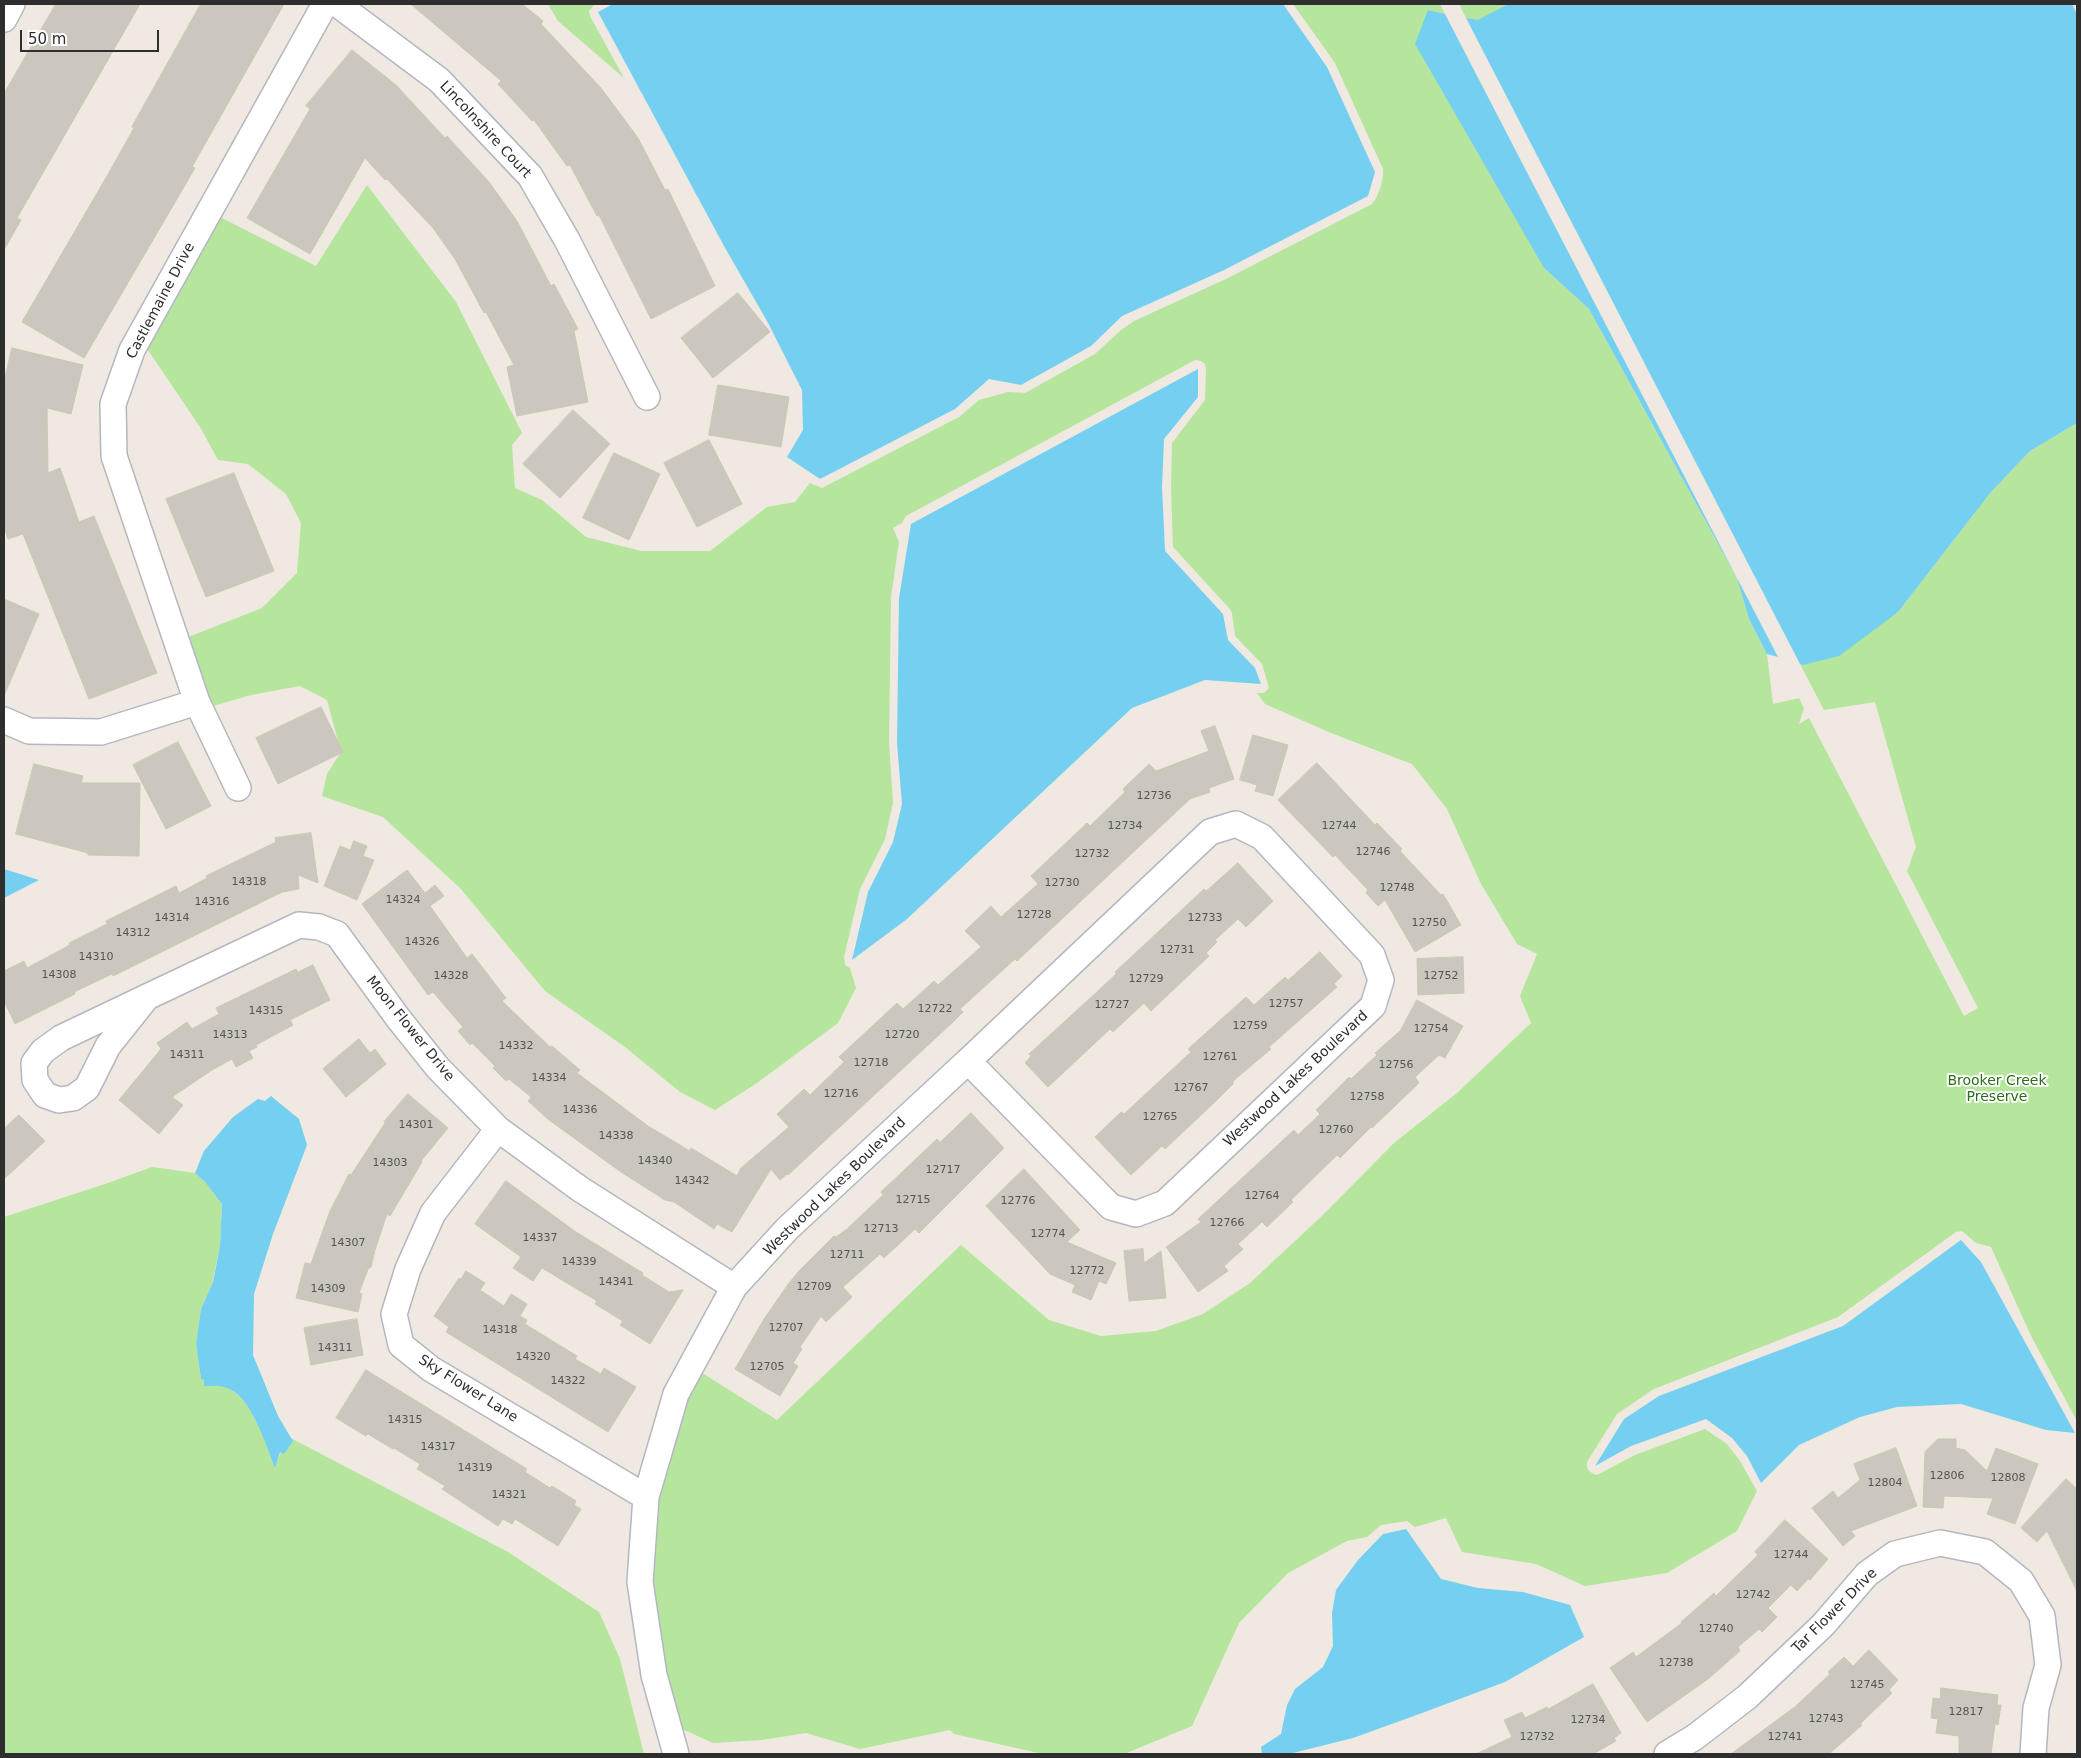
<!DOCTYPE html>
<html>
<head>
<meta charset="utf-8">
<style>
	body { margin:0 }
	#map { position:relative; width:2081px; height:1758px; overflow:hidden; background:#efe9e1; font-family:"DejaVu Sans",sans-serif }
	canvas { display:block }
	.frame { position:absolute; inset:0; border:5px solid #2e2e2e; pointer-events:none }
	.scale { position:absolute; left:20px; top:30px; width:139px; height:22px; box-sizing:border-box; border:2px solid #2e2e2e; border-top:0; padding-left:6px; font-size:15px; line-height:18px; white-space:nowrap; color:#2e2e2e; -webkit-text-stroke:4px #fff; paint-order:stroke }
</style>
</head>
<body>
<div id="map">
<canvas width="2081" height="1758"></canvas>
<div class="frame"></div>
<div class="scale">50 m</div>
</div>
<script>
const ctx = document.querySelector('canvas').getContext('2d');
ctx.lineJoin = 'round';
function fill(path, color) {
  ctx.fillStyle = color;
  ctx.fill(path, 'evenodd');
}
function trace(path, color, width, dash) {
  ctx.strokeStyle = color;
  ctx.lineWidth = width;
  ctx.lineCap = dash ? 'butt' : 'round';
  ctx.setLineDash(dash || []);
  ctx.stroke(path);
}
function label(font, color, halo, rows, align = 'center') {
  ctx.font = font + ' "DejaVu Sans",sans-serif';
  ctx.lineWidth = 4;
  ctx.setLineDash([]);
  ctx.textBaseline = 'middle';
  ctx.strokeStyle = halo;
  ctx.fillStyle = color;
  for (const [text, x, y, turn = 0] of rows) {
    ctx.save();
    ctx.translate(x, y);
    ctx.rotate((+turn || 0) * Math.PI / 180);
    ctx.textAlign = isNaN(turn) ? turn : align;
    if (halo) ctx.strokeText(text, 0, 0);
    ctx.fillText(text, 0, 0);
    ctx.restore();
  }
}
const green = new Path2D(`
	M548 4H595L589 11 590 16 624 78 558 21Z
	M1293 4H1440L1445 14 1428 10 1544 268 1589 309 1737 578 1749 619 1767 654 1773 704 1799 698 1804 708 1799 724 1809 718 1964 1016 1978 1008 1907 871 1916 847 1875 702 1824 710 1800 664 1803 665 1898 612 1991 492 2030 451 2077 423V1421L2031 1336 1991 1247 1976 1243 1962 1231 1956 1232 1838 1317 1654 1389 1617 1414 1587 1462C1586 1470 1590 1473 1597 1475L1635 1455 1705 1429 1727 1444 1740 1461 1757 1491 1737 1531 1667 1573 1585 1586 1536 1564 1462 1552 1446 1518 1415 1527 1407 1521 1381 1525 1367 1537 1347 1541 1288 1573 1239 1623 1192 1726 1124 1754H1043L954 1734 950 1730 860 1749 806 1733 762 1740 713 1743 680 1728 664 1674 650 1582 655 1501 685 1399 699 1371 777 1420 961 1245 1049 1320 1101 1336 1156 1331 1203 1314 1250 1283 1324 1214 1394 1143 1457 1093 1531 1023 1520 996 1537 954 1517 944 1481 884 1447 809 1412 764 1331 733 1265 704 1257 693H1264L1269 688 1262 664 1235 636 1232 613 1229 608 1173 547 1171 488 1172 443 1205 400 1206 369 1205 364 1201 361 1195 360 906 516 902 523 893 528 899 542 891 597 889 742 893 803 885 839 860 889 844 957 845 965 850 968 856 988 838 1023 757 1083 715 1110 680 1092 625 1047 545 991 461 889 383 817 322 796 327 774 341 752 327 700 300 686 251 695 210 707 186 638 262 608 297 573 301 523 286 494 248 464 218 460 200 427 146 347 218 216 316 266 367 185 456 302 522 433 512 445 515 488 542 500 586 537 641 551H710L767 507 795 502 810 483 822 488 959 417 979 400 1008 392 1025 393 1095 354 1121 330 1134 321 1228 278 1372 204C1379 196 1384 179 1383 169L1335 63Z
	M1459 4H1508L1478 21 1466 18Z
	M152 1167 195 1173 205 1182 222 1204 220 1246 212 1284 201 1309 196 1344 201 1379C207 1380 214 1381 220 1383 253 1397 263 1437 275 1467L287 1436 508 1552 599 1612 620 1659 644 1754H4V1217L108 1183Z`);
const water = new Path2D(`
	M613 4H1283L1327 67 1375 172 1368 196 1224 270 1122 316 1091 346 1021 385 989 379 955 409 820 479 787 457 803 430 802 390 767 321 724 246 598 12Z
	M1508 4H2072L2077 14V423L2030 451 1991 492 1898 612 1839 656 1803 665 1800 664 1466 18 1478 20Z
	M1428 10 1445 14 1737 578 1778 657 1767 654 1749 619 1737 578 1589 309 1544 268 1415 44Z
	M1198 369V397L1164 439 1162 487 1165 551 1223 614 1228 640 1255 668 1261 684 1205 680 1132 708 907 919 852 960 868 892 893 842 902 804 897 743 899 598 911 524Z
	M4 869 39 880 4 898Z
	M271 1096 299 1119 307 1145 273 1234 254 1294 253 1355 278 1416 293 1441 284 1454 280 1452 275 1468C266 1446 251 1393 224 1387 218 1385 211 1386 204 1386V1380L201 1379 196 1344 201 1309 213 1282 220 1246 222 1204 205 1182 195 1173 204 1151 233 1117 258 1099 265 1101Z
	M1961 1240 1981 1262 2075 1433 2046 1430 1961 1404 1897 1407 1860 1417 1799 1445 1761 1483 1747 1456 1732 1438 1706 1419 1631 1446 1595 1466 1624 1419 1659 1396 1843 1326Z
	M1406 1529 1441 1579 1478 1588 1523 1592 1570 1605 1584 1637 1505 1682 1422 1713 1353 1738 1289 1754H1262L1261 1747 1281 1734 1287 1705 1295 1689 1323 1667 1333 1646 1332 1613 1336 1590 1358 1560 1383 1534Z`);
const building = new Path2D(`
	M56 4H140L17 218 21 220 4 250V94Z
	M201 4H284L192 167 195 168 84 358 22 322 107 176 134 128 132 127Z
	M411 4H522L543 21 541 24 601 88 638 138 665 190 668 189 715 286 651 319 599 215 597 216 570 165 567 166 534 120 532 121 498 84 501 81Z
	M352 50 396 85 445 138 447 136 489 182 517 221 551 286 554 284 578 329 574 331 588 402 517 416 507 367 514 365 486 312 484 313 455 259 433 228 387 179 385 180 365 158 310 254 247 218 310 109 306 106Z
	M738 293 770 332 713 378 681 338Z
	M12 348 83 365 71 414 47 408 48 473 60 468 79 522 94 516 157 673 89 699 23 534 8 539 4 527V383Z
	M718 385 789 397 781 447 709 435Z
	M573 410 610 444 560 498 523 464Z
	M709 440 742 504 697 527 664 463Z
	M614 453 660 474 629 540 583 518Z
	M234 473 274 571 206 597 166 499Z
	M4 599 39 614 4 696Z
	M321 707 343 752 278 784 256 738Z
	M1215 726 1234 779 1209 788 1210 792 1190 799 1017 961 1015 959 960 1009 963 1012 953 1022 788 1175 787 1174 780 1180 771 1169 732 1232 717 1224 714 1229 674 1202 665 1200 621 1172 549 1120 528 1101 531 1097 509 1079 506 1081 493 1068 495 1066 472 1043 470 1045 458 1031 463 1027 433 992 428 995 362 904 407 870 425 893 435 885 444 896 430 906 467 958 472 954 506 998 502 1001 550 1047 552 1046 580 1070 577 1073 648 1126 690 1151 691 1148 737 1176 741 1168 789 1127 777 1114 804 1089 810 1095 844 1062 839 1057 897 1003 903 1009 934 981 938 985 981 947 965 931 991 906 1001 917 1038 884 1031 876 1087 823 1090 826 1125 792 1123 789 1149 764 1156 771 1209 751 1201 731Z
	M1253 735 1288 745 1273 796 1255 791 1257 785 1240 780Z
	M178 742 211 806 166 829 133 765Z
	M1317 763 1375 825 1377 823 1402 849 1400 851 1441 895 1443 894 1461 925 1415 952 1385 900 1378 906 1366 893 1368 890 1335 855 1333 857 1278 800Z
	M34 764 83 776 81 783H140L139 856 88 855V853L16 834Z
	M311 833 318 883 298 875 299 889 282 892 113 976 112 974 74 992 75 994 15 1024 4 1001V971L24 961 27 968 70 945 69 943 107 924 106 921 176 886 179 893 207 878 206 876 276 842 275 838Z
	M354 841 367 846 363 856 374 860 357 900 324 886 340 846 350 850Z
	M1238 863 1273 901 1246 927 1238 919 1215 940 1217 942 1206 953 1209 956 1151 1011 1144 1003 1113 1032 1110 1029 1048 1087 1025 1063 1031 1056 1029 1054 1098 991 1116 974 1115 972 1187 905 1204 889 1206 891Z
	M1320 952 1342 976 1334 984 1337 987 1269 1047 1271 1049 1233 1081V1084L1217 1100 1165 1149 1162 1146 1131 1175 1095 1137 1121 1112 1124 1114 1191 1052 1188 1049 1246 997 1254 1005 1285 977 1288 980Z
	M1463 957 1464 993 1418 995 1417 959Z
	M313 965 330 1000 290 1020 293 1025 256 1045 257 1047 249 1051 253 1058 236 1067 232 1059 212 1070 172 1097 183 1105 159 1134 119 1100 161 1049 157 1043 187 1022 192 1029 219 1014 216 1008 296 969 298 972Z
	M1417 1000 1463 1026 1445 1058 1439 1055 1415 1077 1419 1083 1372 1128 1371 1127 1340 1158 1337 1155 1291 1200 1293 1202 1267 1227 1262 1222 1238 1244 1243 1249 1224 1266 1228 1271 1198 1292 1166 1247 1201 1222 1198 1219 1294 1130 1298 1135 1320 1114 1316 1110 1349 1077 1351 1079 1377 1055 1375 1053 1400 1031Z
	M359 1039 370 1053 375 1049 386 1064 346 1097 323 1069Z
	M408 1094 448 1128 421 1161 422 1162 390 1216 387 1214 375 1250 371 1267 368 1269 359 1293 362 1294 358 1312 296 1298 305 1263 311 1264 330 1211 349 1174 351 1175 385 1123 384 1122Z
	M971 1113 1004 1148 919 1233 915 1229 884 1258 880 1254 843 1287 852 1297 826 1322 821 1316 800 1347 802 1349 793 1363 798 1366 780 1396 735 1369 764 1319 789 1283 799 1271 834 1236 836 1237 847 1229 883 1195 881 1192 937 1139 940 1142Z
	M19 1115 45 1141 4 1179V1129Z
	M1024 1169 1080 1230 1067 1242 1116 1263 1106 1284 1099 1281 1091 1300 1072 1292 1075 1285 1050 1274 986 1206Z
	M506 1181 576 1232 643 1273 642 1275 669 1292 683 1290 650 1344 620 1325 623 1321 595 1304 597 1301 542 1268 533 1281 513 1268 521 1257 475 1224Z
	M1143 1249 1144 1263 1161 1251 1166 1298 1129 1301 1124 1251Z
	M466 1271 485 1283 480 1290 504 1306 511 1294 527 1304 520 1316 527 1320 525 1324 577 1356 575 1359 601 1374 604 1368 636 1387 608 1432 446 1332 449 1327 434 1316 459 1278 461 1279Z
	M357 1319 363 1355 311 1365 304 1328Z
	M366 1370 527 1469 525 1472 550 1488 552 1486 576 1501 574 1505 581 1509 558 1546 515 1519 512 1524 503 1519 498 1526 442 1489 445 1486 417 1469 420 1464 394 1448 393 1449 368 1434 366 1436 336 1418Z
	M1938 1439H1956V1448L1965 1450 1987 1471 1996 1448 2038 1464 2015 1524 1987 1514 1993 1498 1944 1496 1943 1508 1923 1507 1925 1452Z
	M1896 1448 1917 1506 1851 1531 1855 1536 1843 1546 1812 1508 1833 1491 1838 1498 1860 1480 1854 1464Z
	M2066 1479 2077 1489V1591L2047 1531 2037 1542 2021 1528Z
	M1785 1520 1828 1559 1810 1580 1808 1579 1797 1591 1791 1585 1768 1608 1777 1617 1762 1632 1759 1629 1738 1647 1740 1651 1708 1679 1647 1722 1610 1668 1633 1652 1636 1657 1682 1623 1681 1622 1714 1593 1716 1596 1758 1555 1755 1552Z
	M1869 1650 1898 1680 1889 1690 1892 1693 1860 1724 1862 1725 1829 1754H1731L1796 1706 1830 1674 1828 1672 1844 1657 1853 1666Z
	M1593 1684 1621 1733 1614 1738 1616 1741 1593 1754H1476L1512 1737 1504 1720 1522 1712 1525 1718 1547 1707 1548 1709Z
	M1941 1688 1998 1695 1997 1705H2001L1998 1725 1995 1724 1991 1754H1959V1736L1936 1733 1938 1719 1931 1718 1933 1698 1940 1699Z`);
const minor = new Path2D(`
	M337 4 439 80 530 176 567 240 647 397
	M4 19 12 4
	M4 720 29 731 101 732 197 702
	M238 788 197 702 114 456 113 404 132 350 325 4
	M1236 824 1262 837 1372 955 1381 980 1373 1006 1165 1203 1136 1214 1111 1207 968 1061 1210 832Z
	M147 997 108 1046 87 1088 73 1098 59 1100 45 1095 35 1080 34 1063 43 1051 61 1038 147 997 299 925 319 927 337 934 398 1018 438 1068 498 1129 580 1189 734 1287
	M498 1129 433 1213 408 1269 394 1314 401 1345 431 1369 646 1497
	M676 1754 654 1675 640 1582 646 1497 676 1394 734 1287 787 1229 968 1061
	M1667 1754 1695 1737 1747 1697 1823 1625 1867 1574 1895 1554 1940 1543 1985 1552 2021 1581 2042 1616 2048 1665 2036 1708 2033 1754`);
const numberNames = [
	["12736",1154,796],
	["12734",1125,826],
	["12744",1339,826],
	["12746",1373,852],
	["12732",1092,854],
	["14318",249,882],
	["12730",1062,883],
	["12748",1397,888],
	["14324",403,900],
	["14316",212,902],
	["12728",1034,915],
	["14314",172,918],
	["12733",1205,918],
	["12750",1429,923],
	["14312",133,933],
	["14326",422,942],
	["12731",1177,950],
	["14310",96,957],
	["14308",59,975],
	["14328",451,976],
	["12752",1441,976],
	["12729",1146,979],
	["12757",1286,1004],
	["12727",1112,1005],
	["12722",935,1009],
	["14315",266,1011],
	["12759",1250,1026],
	["12754",1431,1029],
	["14313",230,1035],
	["12720",902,1035],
	["14332",516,1046],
	["14311",187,1055],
	["12761",1220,1057],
	["12718",871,1063],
	["12756",1396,1065],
	["14334",549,1078],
	["12767",1191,1088],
	["12716",841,1094],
	["12758",1367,1097],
	["14336",580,1110],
	["12765",1160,1117],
	["14301",416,1125],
	["12760",1336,1130],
	["14338",616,1136],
	["14340",655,1161],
	["14303",390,1163],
	["12717",943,1170],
	["14342",692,1181],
	["12764",1262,1196],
	["12715",913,1200],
	["12776",1018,1201],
	["12766",1227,1223],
	["12713",881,1229],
	["12774",1048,1234],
	["14337",540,1238],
	["14307",348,1243],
	["12711",847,1255],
	["14339",579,1262],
	["12772",1087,1271],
	["14341",616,1282],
	["12709",814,1287],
	["14309",328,1289],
	["12707",786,1328],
	["14318",500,1330],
	["14311",335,1348],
	["14320",533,1357],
	["12705",767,1367],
	["14322",568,1381],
	["14315",405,1420],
	["14317",438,1447],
	["14319",475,1468],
	["12806",1947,1476],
	["12808",2008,1478],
	["12804",1885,1483],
	["14321",509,1495],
	["12744",1791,1555],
	["12742",1753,1595],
	["12740",1716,1629],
	["12738",1676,1663],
	["12745",1867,1685],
	["12817",1966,1712],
	["12743",1826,1719],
	["12734",1588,1720],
	["12732",1537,1737],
	["12741",1785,1737]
];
const streetNames = [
	["Lincolnshire Court",485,130,47],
	["Castlemaine Drive",161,301,-62],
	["Moon Flower Drive",410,1029,51],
	["Westwood Lakes Boulevard",1296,1079,-43],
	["Westwood Lakes Boulevard",835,1187,-44],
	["Sky Flower Lane",468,1389,32],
	["Tar Flower Drive",1835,1611,-45]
];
const parkNames = [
	["Brooker Creek",1997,1081],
	["Preserve",1997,1097]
];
fill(green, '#b6e59e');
fill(water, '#75cff0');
fill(building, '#cbc7bf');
trace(building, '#cbc5ba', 1);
trace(minor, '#b4b7c1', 28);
trace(minor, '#fff', 25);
label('11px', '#555452', null, numberNames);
label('14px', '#2e2e2e', '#fff', streetNames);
label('14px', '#2c6e1b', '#fff', parkNames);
</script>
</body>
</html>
